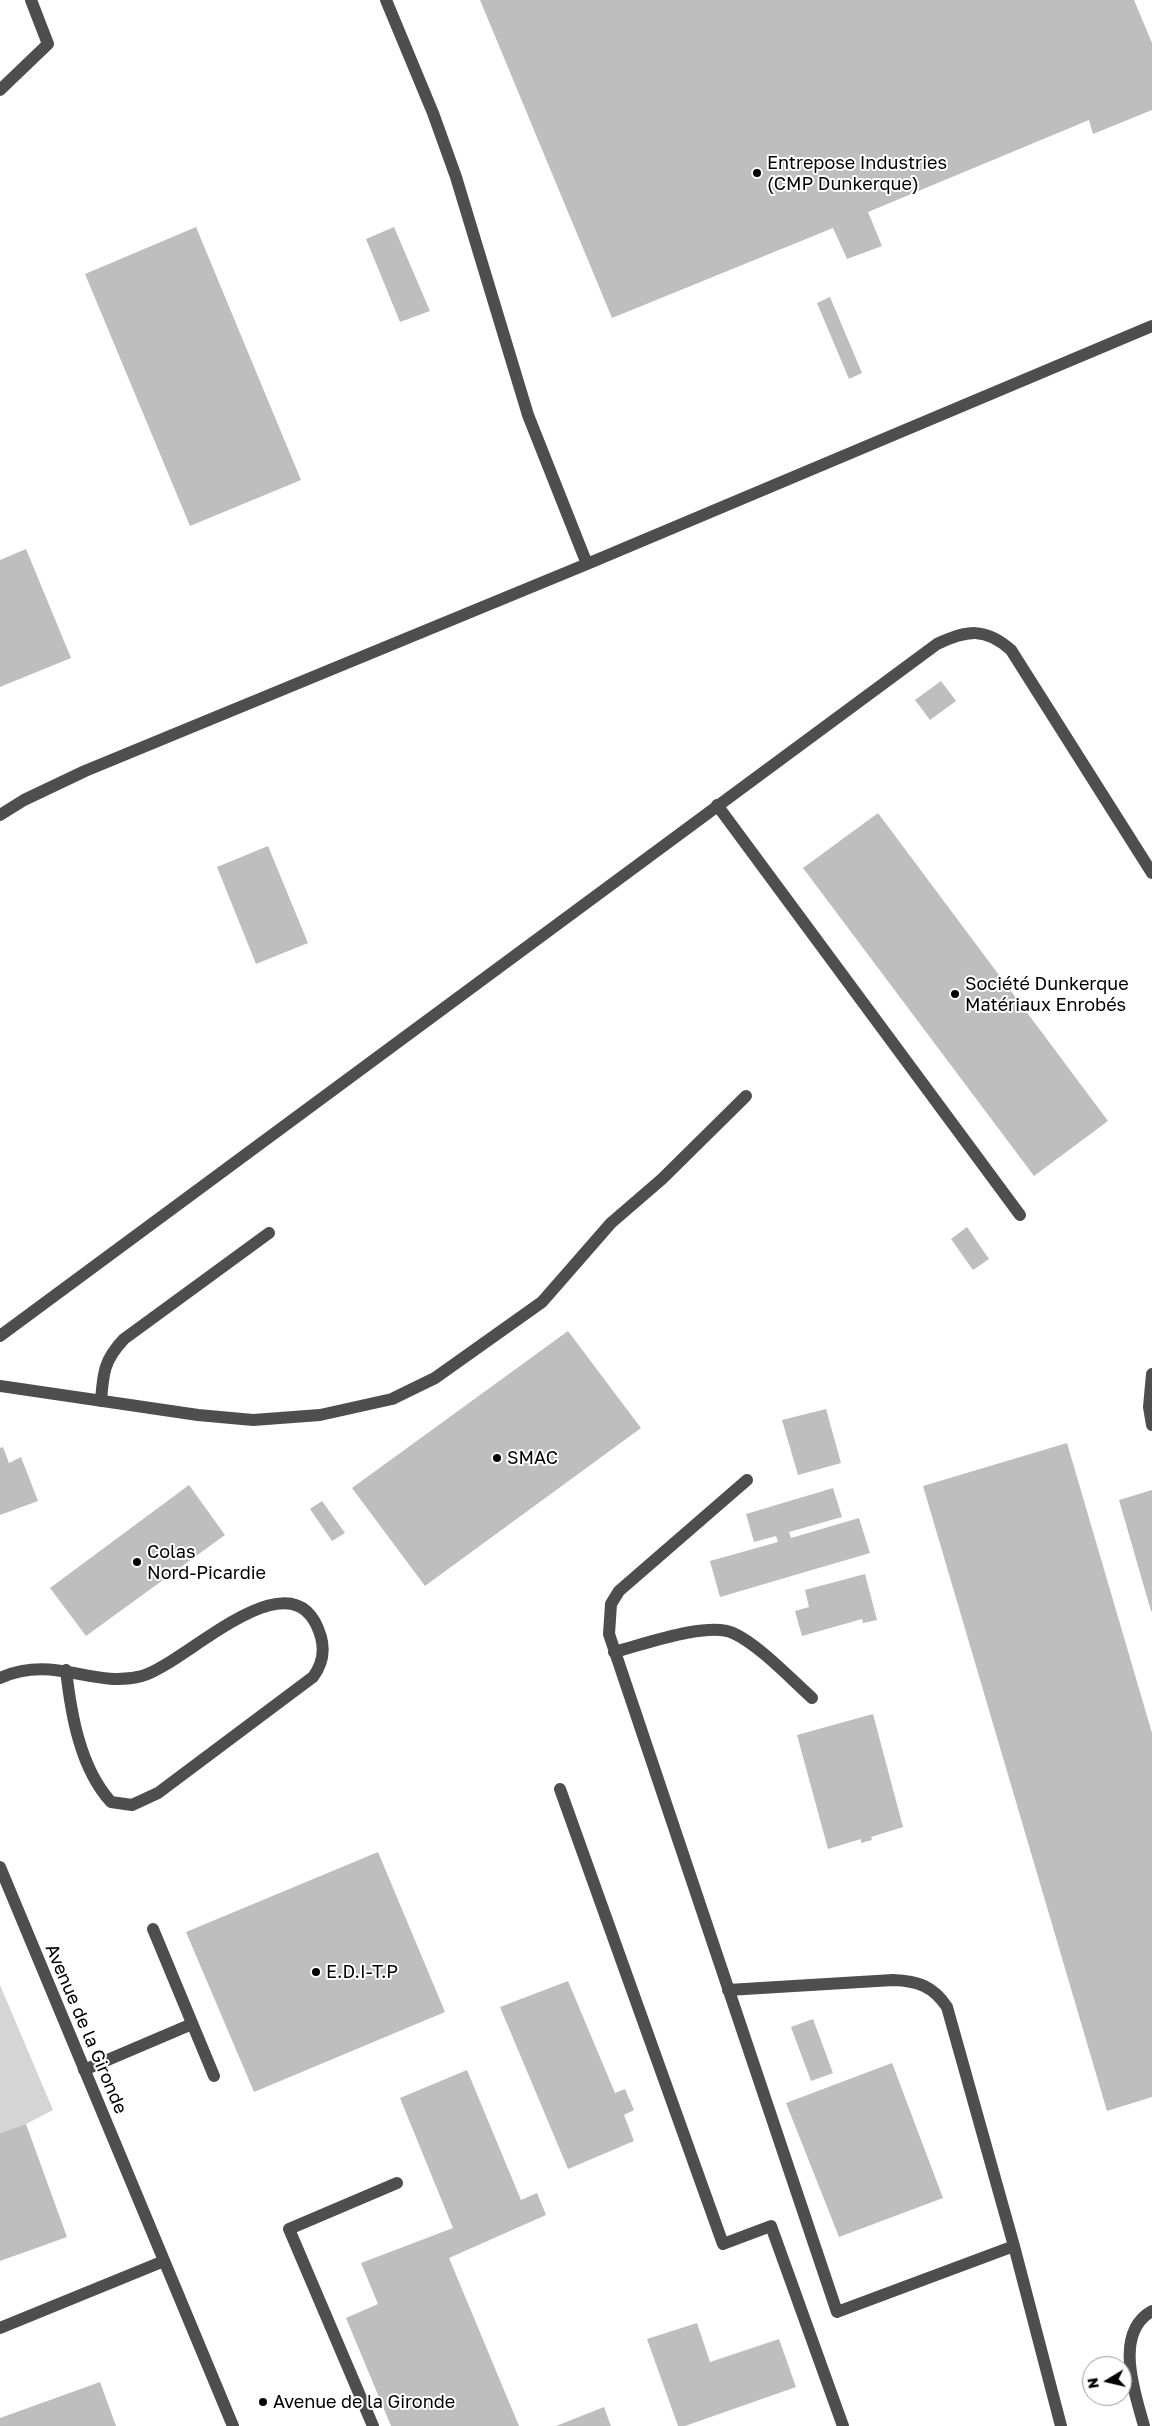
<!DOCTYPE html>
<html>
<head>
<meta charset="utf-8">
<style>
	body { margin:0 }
	#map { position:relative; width:1152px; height:2426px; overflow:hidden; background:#fff; font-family:"Golos Text",sans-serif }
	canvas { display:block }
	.north { position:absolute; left:1082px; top:2356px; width:50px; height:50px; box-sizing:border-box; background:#fff; border:1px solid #999; border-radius:50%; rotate:261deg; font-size:14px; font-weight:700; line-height:20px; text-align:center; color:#000 }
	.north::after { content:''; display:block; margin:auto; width:18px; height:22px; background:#000; clip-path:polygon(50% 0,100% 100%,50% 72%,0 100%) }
</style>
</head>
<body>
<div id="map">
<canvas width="1152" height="2426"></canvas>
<div class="north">N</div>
</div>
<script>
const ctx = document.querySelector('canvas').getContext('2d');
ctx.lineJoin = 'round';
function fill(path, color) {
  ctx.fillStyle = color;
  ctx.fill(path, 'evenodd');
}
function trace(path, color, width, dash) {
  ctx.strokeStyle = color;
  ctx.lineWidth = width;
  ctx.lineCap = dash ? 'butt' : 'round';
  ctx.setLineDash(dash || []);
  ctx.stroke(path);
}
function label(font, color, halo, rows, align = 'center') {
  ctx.font = font + ' "Golos Text",sans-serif';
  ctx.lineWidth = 4;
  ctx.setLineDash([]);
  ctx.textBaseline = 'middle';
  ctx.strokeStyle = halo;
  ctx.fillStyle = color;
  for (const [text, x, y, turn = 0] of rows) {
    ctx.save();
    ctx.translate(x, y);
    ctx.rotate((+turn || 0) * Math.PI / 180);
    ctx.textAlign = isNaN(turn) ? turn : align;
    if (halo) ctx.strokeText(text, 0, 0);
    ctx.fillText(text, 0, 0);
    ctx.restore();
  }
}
const green = new Path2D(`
	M0 1985 53 2110 26 2124 0 2133Z`);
const building = new Path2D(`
	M480 0H1134L1152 43V110L1093 134 1089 120 868 212 882 246 847 259 833 228 612 318Z
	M196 227 301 480 190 526 85 274Z
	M394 227 430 311 400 322 366 239Z
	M830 297 862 373 849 379 817 303Z
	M26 549 71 658 0 687V560Z
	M941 681 956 701 930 720 915 700Z
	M878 813 1108 1121 1034 1176 803 868Z
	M268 846 308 943 256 964 217 867Z
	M967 1227 989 1259 973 1270 951 1239Z
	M568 1331 641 1428 425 1586 352 1488Z
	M826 1409 841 1463 798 1475 782 1420Z
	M1067 1443 1152 1733V2097L1107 2111 923 1486Z
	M3 1447 9 1463 21 1457 38 1501 0 1515V1448Z
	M189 1485 225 1535 86 1636 50 1588Z
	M833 1488 842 1517 789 1532 791 1538 859 1518 870 1553 720 1597 710 1561 778 1542 776 1536 754 1542 746 1514Z
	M1152 1490V1611H1151L1119 1500Z
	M322 1501 345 1533 332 1541 310 1509Z
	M865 1574 877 1620 863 1623 862 1619 802 1636 795 1611 809 1607 805 1590Z
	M873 1714 903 1827 871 1837 872 1840 861 1843V1839L828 1849 797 1735Z
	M378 1852 445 2012 254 2092 186 1932Z
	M568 1981 615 2093 625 2089 634 2110 624 2115 634 2141 568 2169 500 2007Z
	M813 2019 833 2073 811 2081 791 2027Z
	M892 2063 943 2198 839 2237 786 2103Z
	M467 2070 521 2200 537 2193 546 2215 449 2258 519 2426H391L346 2318 378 2304 361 2263 453 2228 400 2098Z
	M26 2124 67 2237 0 2261V2133Z
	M697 2323 710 2362 779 2339 796 2387 685 2426H678L647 2339Z
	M100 2382 116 2426H0V2418Z
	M604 2407 611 2426H556Z`);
const minor = new Path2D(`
	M386 0 433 113 456 177 528 415 587 564
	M0 90 48 44 31 0
	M717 805 1020 1215
	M0 815 24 800 85 771 587 564 1152 326
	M0 1336 937 644C967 630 985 627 1011 650L1152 873
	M1152 1374 1149 1407 1152 1425
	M0 1386 198 1415 253 1420 320 1415 392 1399 435 1378 542 1302 611 1223 662 1179 746 1096
	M101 1401C103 1373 104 1360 124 1339L269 1233
	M747 1480 619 1591 611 1604 609 1634 837 2312 1014 2246
	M614 1652C642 1645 708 1621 733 1633 758 1644 791 1679 812 1698
	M0 1678C55 1654 92 1689 142 1676 186 1664 295 1547 321 1637 325 1652 322 1665 313 1677L158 1793 132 1805 111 1802C80 1768 71 1714 66 1670
	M560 1789 723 2244 771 2226 843 2426
	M0 1867 233 2426
	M153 1929 214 2076
	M728 1990 893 1980C918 1981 933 1986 947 2007L1014 2246 1061 2426
	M84 2070 192 2024
	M0 2328 164 2261
	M373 2426 289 2229 397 2183
	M1144 2426C1135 2393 1113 2333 1152 2311`);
const markers = [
	[757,173,5,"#000"],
	[955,994,5,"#000"],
	[497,1458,5,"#000"],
	[137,1562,5,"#000"],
	[316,1972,5,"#000"],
	[263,2402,5,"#000"]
];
const poiNames = [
	["Entrepose Industries",767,163],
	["(CMP Dunkerque)",767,184],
	["Société Dunkerque",965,984],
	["Matériaux Enrobés",965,1005],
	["SMAC",507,1458],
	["Colas",147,1552],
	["Nord-Picardie",147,1573],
	["E.D.I-T.P",326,1972],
	["Avenue de la Gironde",273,2402]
];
const streetNames = [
	["Avenue de la Gironde",86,2029,67]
];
fill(green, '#d5d5d5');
fill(building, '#bebebe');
trace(minor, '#4e4e4e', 12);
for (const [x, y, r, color] of markers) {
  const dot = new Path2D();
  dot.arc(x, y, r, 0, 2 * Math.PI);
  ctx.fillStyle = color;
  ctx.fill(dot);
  trace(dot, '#fff', 2);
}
label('18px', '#000', '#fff', poiNames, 'left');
label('18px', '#000', '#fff', streetNames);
</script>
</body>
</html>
